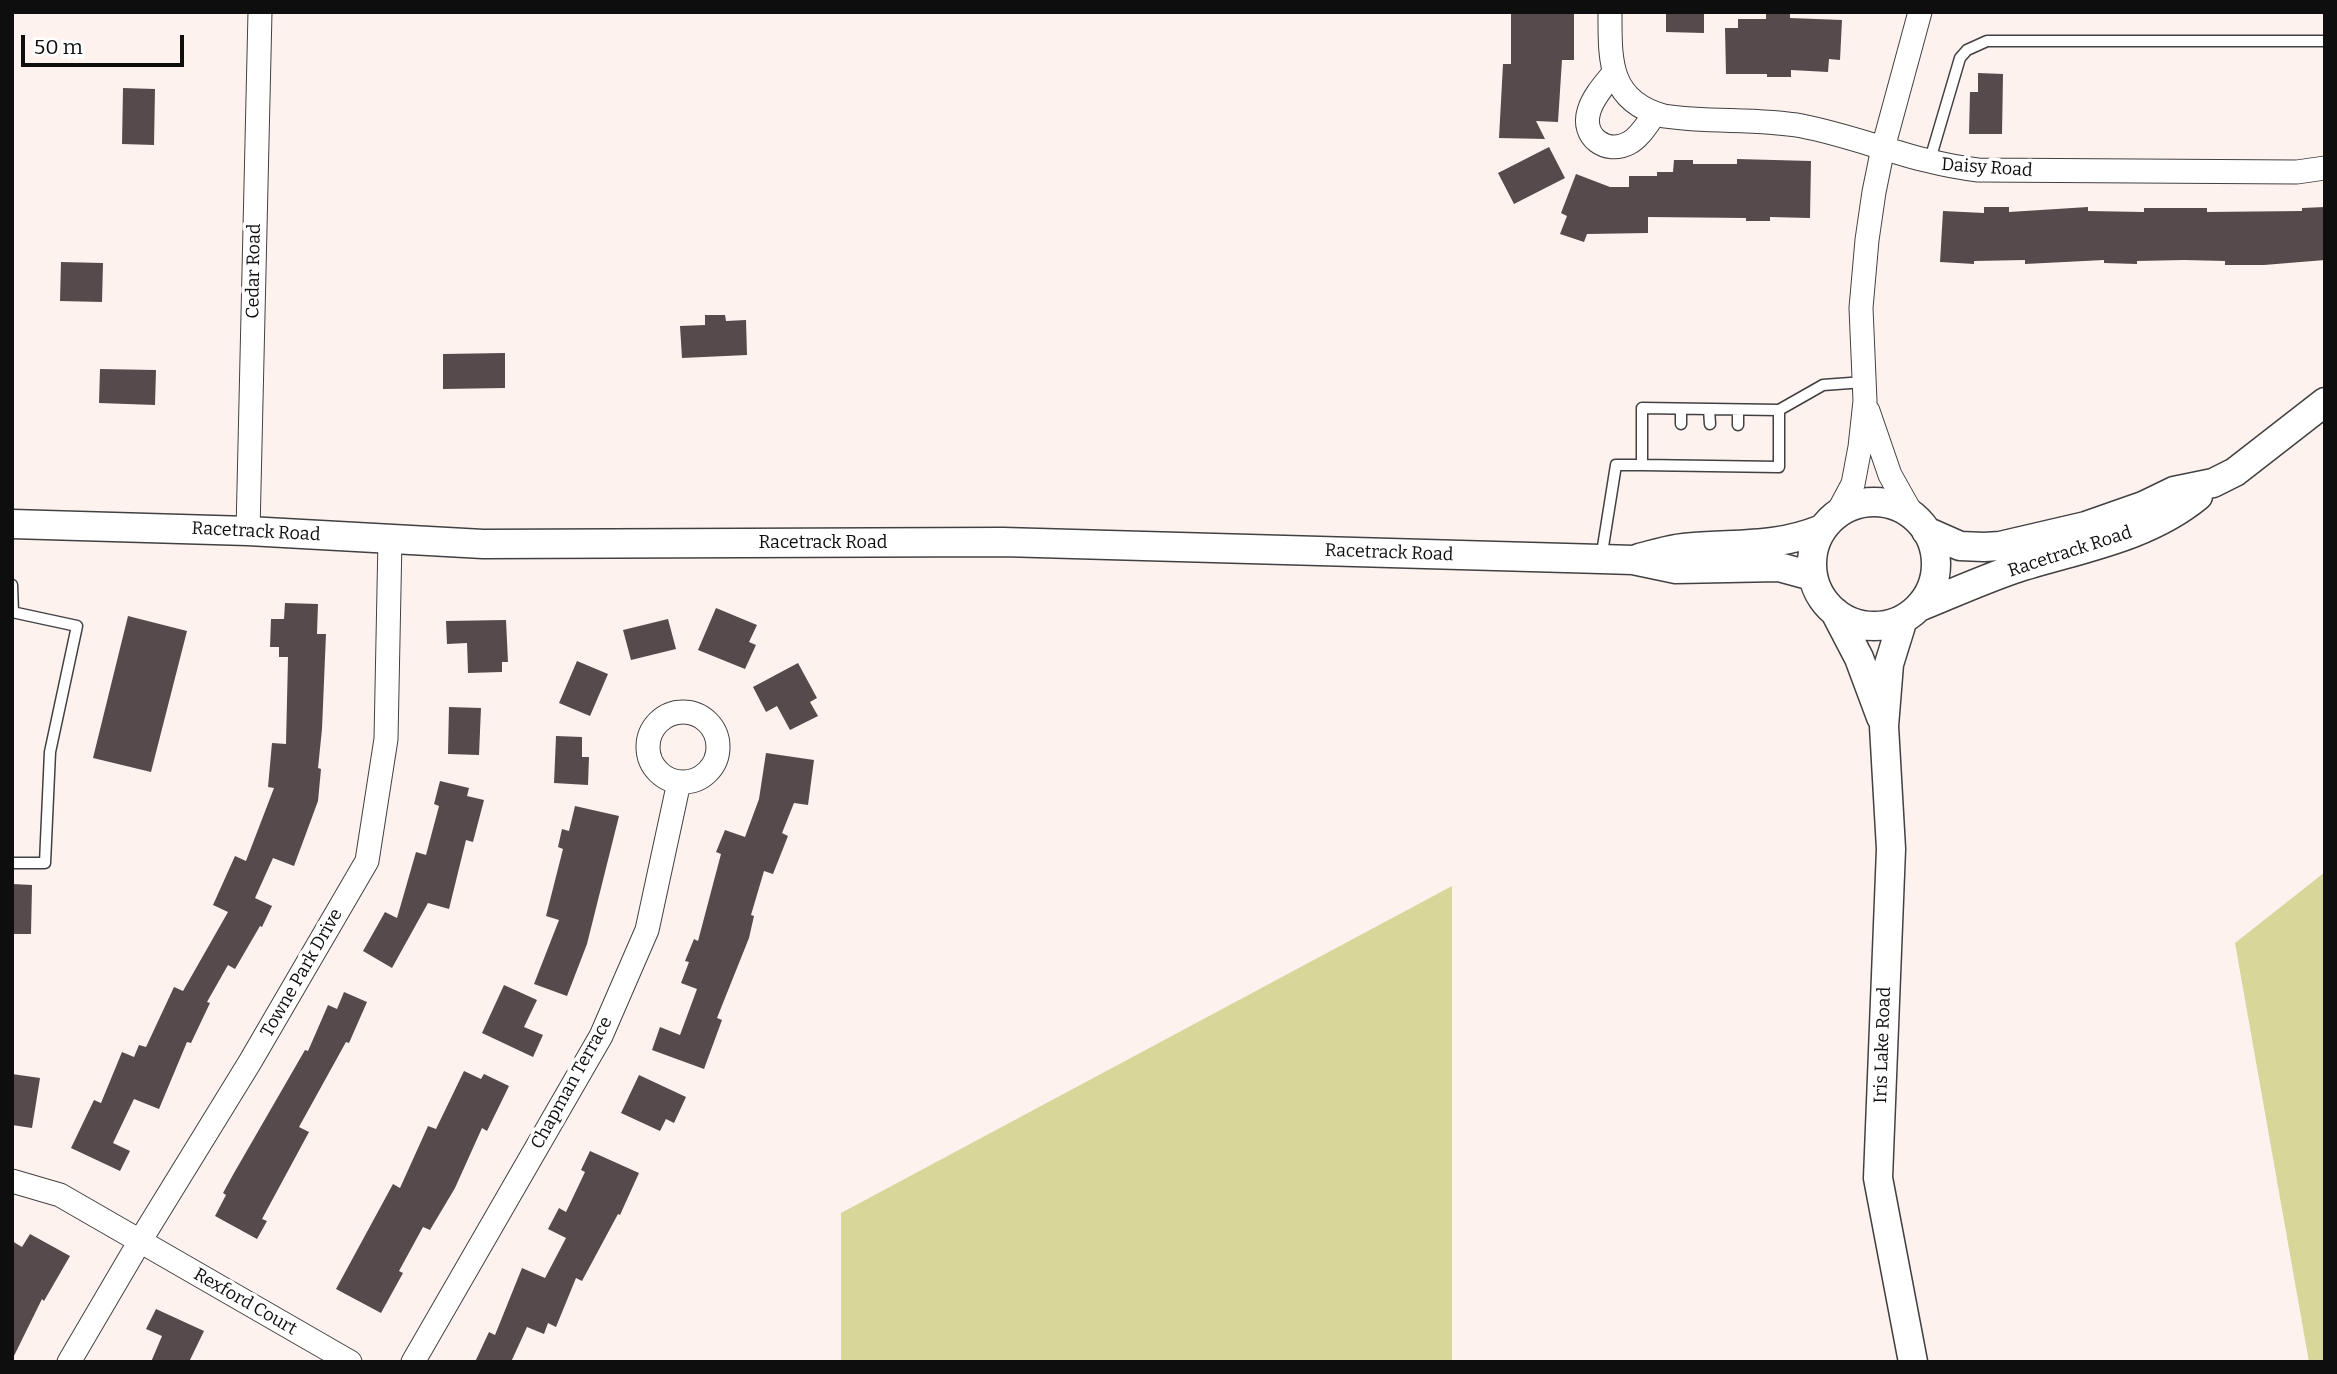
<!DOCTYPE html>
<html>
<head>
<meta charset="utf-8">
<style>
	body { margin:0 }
	#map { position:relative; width:2337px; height:1374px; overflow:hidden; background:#fef2ef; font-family:Bitter,serif }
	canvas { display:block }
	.frame { position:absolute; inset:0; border:14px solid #0e0e0e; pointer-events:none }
	.scale { position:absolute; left:21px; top:35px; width:163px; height:32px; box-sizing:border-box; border:4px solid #0e0e0e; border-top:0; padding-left:9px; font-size:21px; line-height:24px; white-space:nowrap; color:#0e0e0e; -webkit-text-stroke:5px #fff; paint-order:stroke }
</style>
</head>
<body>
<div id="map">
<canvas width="2337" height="1374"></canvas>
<div class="frame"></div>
<div class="scale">50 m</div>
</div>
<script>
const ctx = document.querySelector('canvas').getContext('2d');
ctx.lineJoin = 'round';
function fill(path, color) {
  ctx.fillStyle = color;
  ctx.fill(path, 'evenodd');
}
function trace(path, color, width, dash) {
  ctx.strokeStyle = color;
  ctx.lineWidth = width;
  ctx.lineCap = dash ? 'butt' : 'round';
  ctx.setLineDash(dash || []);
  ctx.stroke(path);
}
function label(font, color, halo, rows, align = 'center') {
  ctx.font = font + ' Bitter,serif';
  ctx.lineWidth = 7;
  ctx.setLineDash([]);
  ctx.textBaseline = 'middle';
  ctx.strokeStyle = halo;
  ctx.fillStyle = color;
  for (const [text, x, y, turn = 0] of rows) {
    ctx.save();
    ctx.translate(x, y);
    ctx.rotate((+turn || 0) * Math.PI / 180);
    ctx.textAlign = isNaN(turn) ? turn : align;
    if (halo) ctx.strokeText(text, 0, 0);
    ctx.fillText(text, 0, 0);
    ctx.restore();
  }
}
const forest = new Path2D(`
	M2325 872V1362H2309L2235 943Z
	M1452 886V1362H841V1213Z`);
const building = new Path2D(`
	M1511 12H1574V60H1562L1558 122 1536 121 1545 139 1499 138 1503 64H1511Z
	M1666 12H1704V33L1666 32Z
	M1766 12H1790V18L1842 20 1840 60 1829 59 1828 72 1791 70V77H1767V74H1726L1725 28H1738V19H1766Z
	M1978 73 2003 74 2002 134H1969L1970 92H1978Z
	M123 88 155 89 154 145 122 144Z
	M1549 147 1565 178 1514 204 1498 173Z
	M1737 159 1811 161 1810 218 1770 217V221H1746V218L1648 217V233L1587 234 1584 242 1560 234 1567 216 1561 213 1576 174 1610 187H1629V176H1657V172H1673L1674 160H1693V164H1737Z
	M1984 207H2009V212L2088 207V211L2144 212V208H2207V212L2302 211V208L2325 207V260L2264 265H2225V261L2184 260 2137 261V264L2104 263V260L2025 264V260L1974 261V264L1940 262 1943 211 1984 213Z
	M61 262 103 263 102 302 60 301Z
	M705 315H725L726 321 746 320 747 355 682 358 680 326 705 325Z
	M505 353V388L443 389V354Z
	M100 369 156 370 155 405 99 403Z
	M285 603 318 604 317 634H326L322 729 318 768 321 769 318 801 294 866 273 858 255 898 272 906 262 927 260 926 235 969 228 965 207 1002 210 1003 191 1043 187 1042 159 1109 134 1099 113 1143 130 1151 120 1171 71 1148 94 1100 101 1103 122 1052 134 1057 139 1045 146 1047 174 987 183 991 228 912 213 905 235 856 246 861 274 788 268 787 272 743 286 744 288 657H279V647H270L271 619H284Z
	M716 608 757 625 749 642 756 645 745 669 698 650Z
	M128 616 187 631 151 772 93 758Z
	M668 619 676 649 631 660 623 630Z
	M506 620 508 662H502V672L468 673 467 643 447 644 446 621Z
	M577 661 608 674 590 716 559 703Z
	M798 663 817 698 810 702 818 716 790 730 777 706 766 712 753 687Z
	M449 707 481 708 479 755 448 754Z
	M556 736 582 737V757H589L588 785 554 783Z
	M766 753 814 760 808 805 794 803 782 833 788 836 773 874 764 871 751 915 754 916 749 938 717 1018 722 1020 704 1069 652 1050 660 1027 680 1035 697 989 681 983 689 962 685 961 694 939 698 941 721 854 716 852 725 830 745 837 759 799Z
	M440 781 469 788 467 796 484 800 473 842 466 840 449 909 428 903 392 968 363 951 385 912 397 918 416 852 426 855 439 806 434 804Z
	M575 806 619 816 587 944 567 996 534 984 559 920 546 916 563 849 558 847 562 829 569 831Z
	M12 884 32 885 31 934H12Z
	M504 985 537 1000 524 1027 543 1035 533 1057 482 1033Z
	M344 992 367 1002 349 1043 346 1042 299 1127 309 1132 262 1219 267 1221 257 1239 215 1216 226 1195 223 1193 234 1173 305 1050 308 1051 328 1005 337 1009Z
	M464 1071 481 1079 484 1074 509 1086 487 1131 482 1128 455 1188 430 1230 423 1227 399 1271 403 1273 381 1313 336 1289 393 1184 400 1188 428 1126 436 1129Z
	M12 1074 40 1078 32 1128 12 1125Z
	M639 1075 686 1097 674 1123 666 1119 660 1131 621 1113Z
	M590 1151 639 1173 620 1215 618 1214 582 1281 576 1278 556 1327 548 1323 544 1334 527 1327 511 1362H475L489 1332 495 1335 522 1268 545 1278 566 1238 548 1229 559 1208 566 1212 585 1172 581 1170Z
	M30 1234 70 1256 44 1301 42 1299 12 1360V1241L22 1247Z
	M156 1309 204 1331 189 1362H151L162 1336 146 1329Z`);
const service = new Path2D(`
	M1929 163 1960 58 1967 50 1987 41H2325
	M1709 409 1710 424
	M1738 410V425
	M1681 424V409
	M1642 465 1779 467V410
	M1601 559 1616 465H1642V408L1779 410 1823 385 1864 382
	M12 585 13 612
	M12 612 77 626 50 752 45 863H12`);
const minor = new Path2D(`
	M1610 12C1610 60 1608 101 1664 116 1710 123 1757 118 1802 126 1863 138 1915 163 1978 170L2297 172 2325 168
	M1613 74C1604 85 1593 97 1589 111 1581 137 1606 155 1629 143 1640 137 1647 124 1655 114
	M1868 411 1890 475 1913 516
	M1837 514 1853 484 1860 447 1865 401 1861 308 1867 240 1874 192 1883 148 1920 12
	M248 531 260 12
	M648 747a35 35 0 1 1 70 0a35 35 0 1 1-70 0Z
	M12 1181 60 1195 350 1362
	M69 1362 140 1241 250 1062 367 861 386 739 390 539
	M413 1362 601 1036 647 930 679 782`);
const tertiary = new Path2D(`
	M1812 564a62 62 0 1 1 124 0a62 62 0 1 1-124 0Z
	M12 524 248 531 483 544 1003 542 1601 559 1633 560 1676 569 1779 567 1812 576
	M1926 531 1960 546 1984 547 2000 546 2086 526 2143 506 2174 491 2213 483 2235 472 2325 402
	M1639 558C1651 555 1664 551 1676 549 1729 542 1770 550 1822 529
	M1919 607C1951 594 1982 580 2014 569 2076 549 2146 539 2198 496
	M1835 612 1859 658 1881 717
	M1903 619 1889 664 1884 726 1891 849 1878 1178 1913 1362`);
const streetNames = [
	["Daisy Road",1987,168,4],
	["Cedar Road",254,271,-89],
	["Racetrack Road",256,532,3],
	["Racetrack Road",823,543],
	["Racetrack Road",2070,552,-18],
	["Racetrack Road",1389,553,2],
	["Towne Park Drive",302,973,-60],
	["Iris Lake Road",1883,1045,-88],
	["Chapman Terrace",572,1083,-61],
	["Rexford Court",245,1302,30]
];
fill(forest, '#d8d699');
fill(building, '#564a4d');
trace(service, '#414141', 13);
trace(minor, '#414141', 25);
trace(tertiary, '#414141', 31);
trace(service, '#fff', 10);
trace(minor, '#fff', 23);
trace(tertiary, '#fff', 28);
label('18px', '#0e0e0e', '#fff', streetNames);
</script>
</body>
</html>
